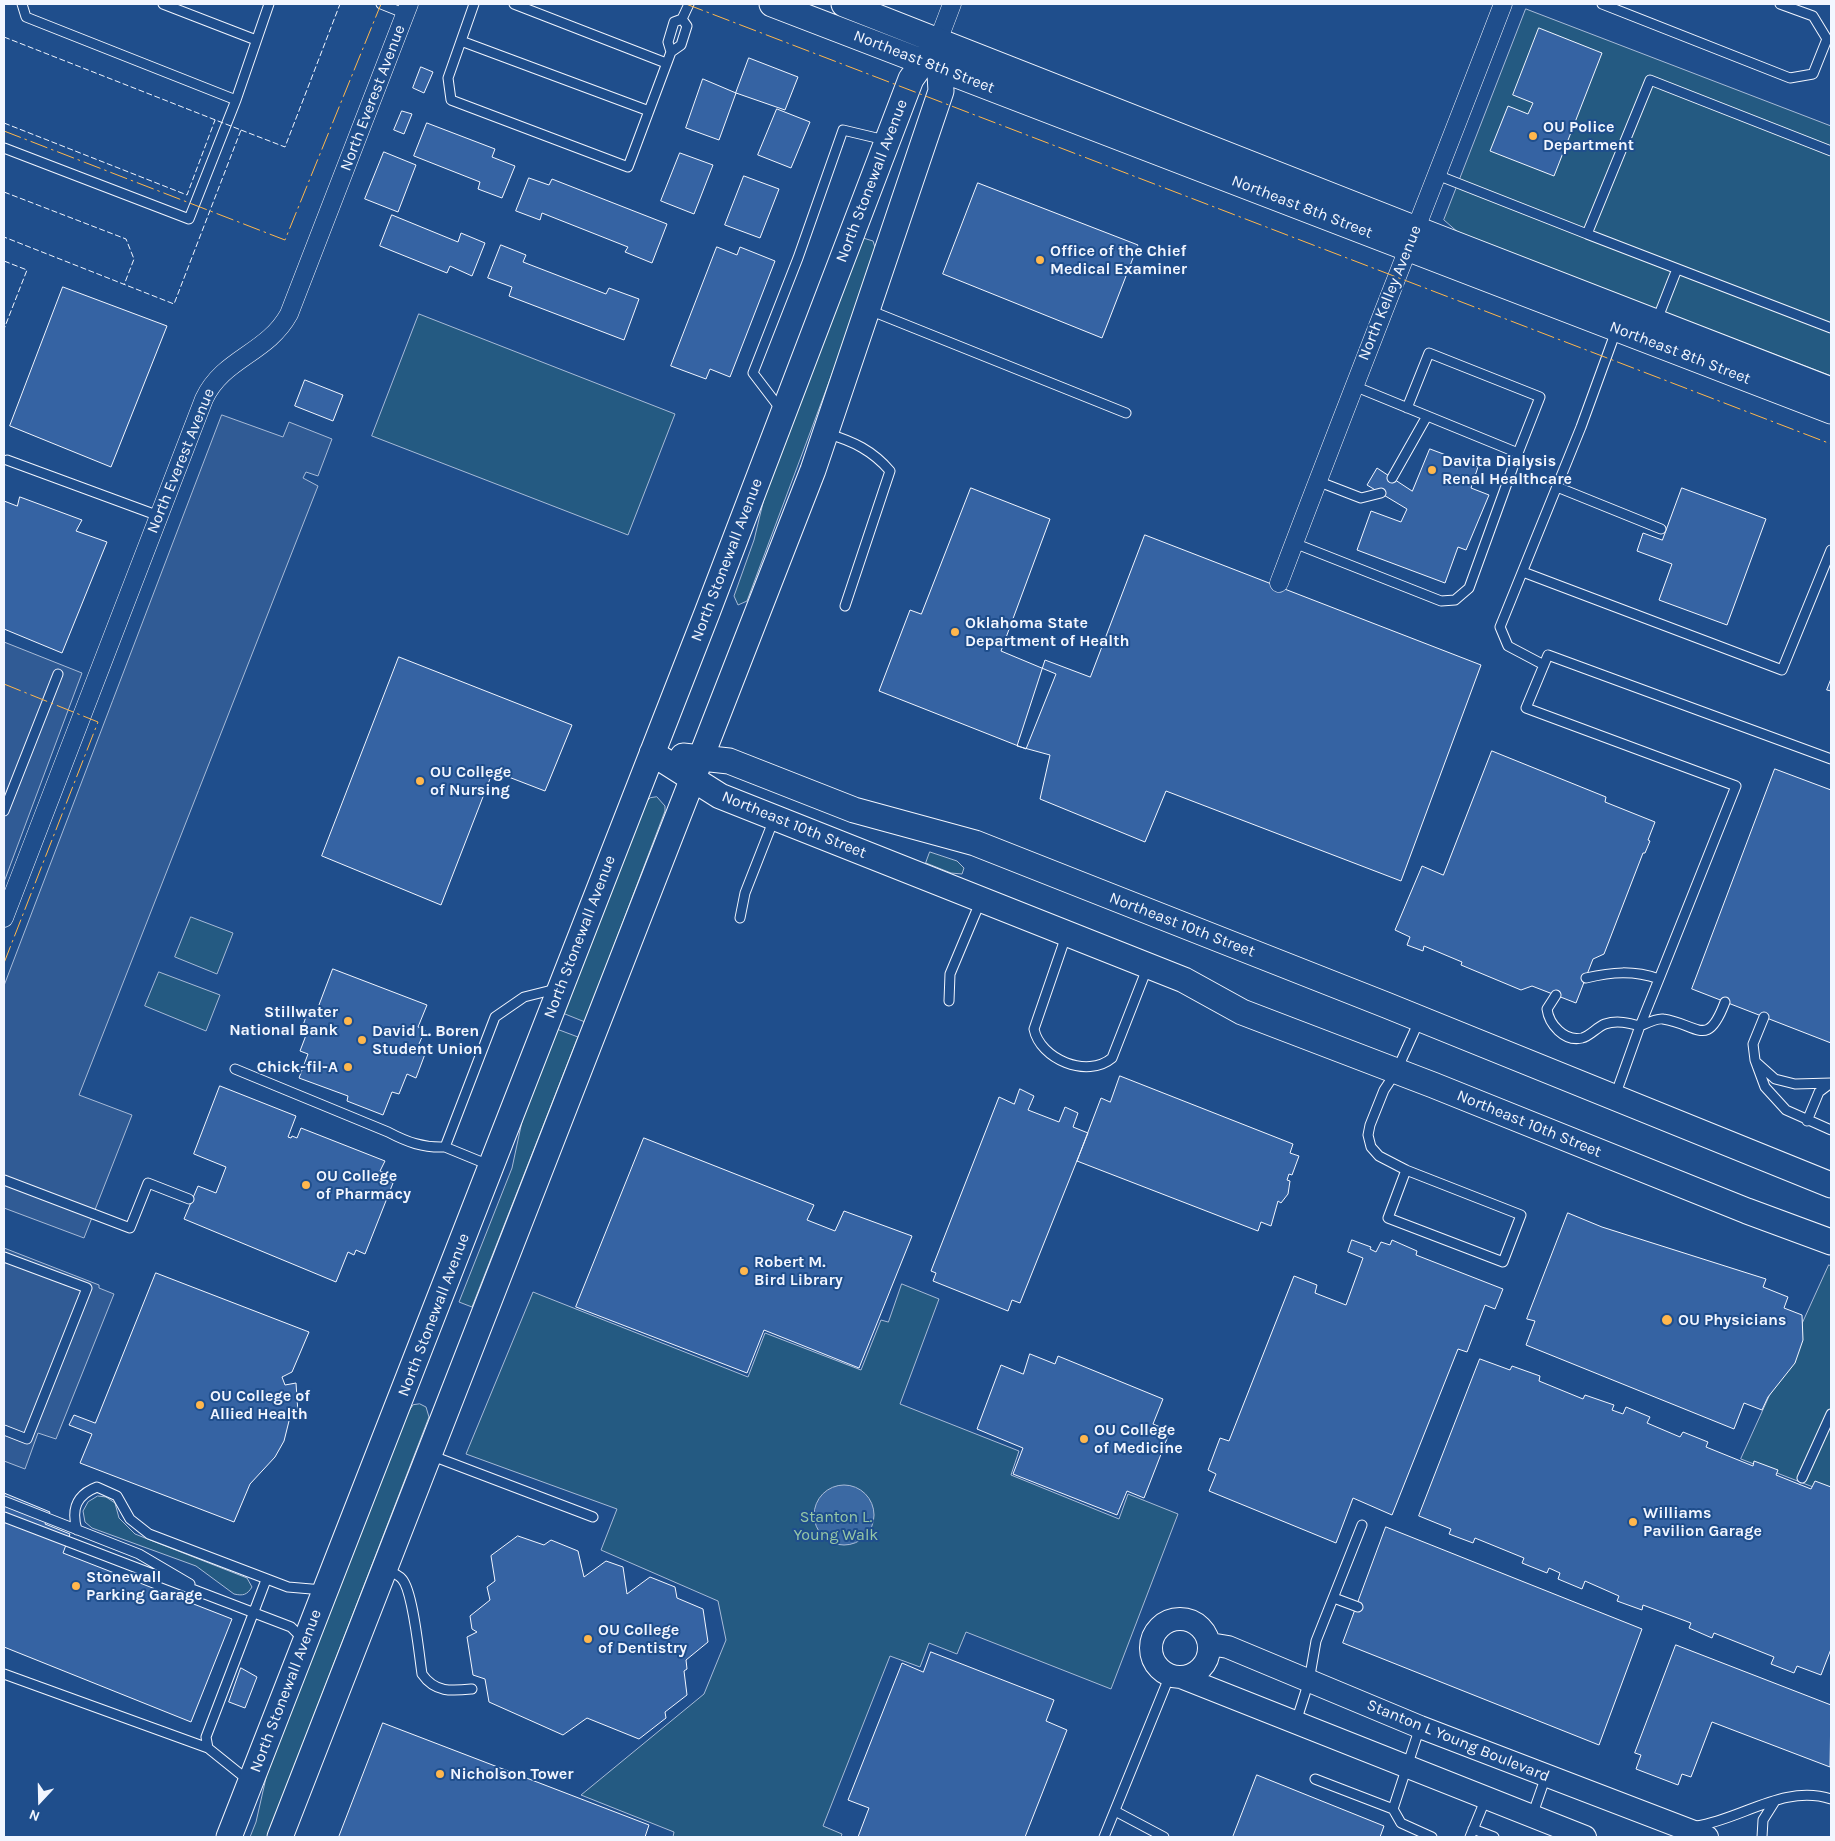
<!DOCTYPE html>
<html>
<head>
<meta charset="utf-8">
<style>
	body { margin:0 }
	#map { position:relative; width:1835px; height:1841px; overflow:hidden; background:#1f4e8c; font-family:Karla,sans-serif }
	canvas { display:block }
	.frame { position:absolute; inset:0; border:5px solid #f2f6ff; pointer-events:none }
	.north { position:absolute; left:15px; top:1776px; width:50px; height:50px; -webkit-text-stroke:4px #1f4e8c; paint-order:stroke; rotate:201deg; font-size:14px; font-weight:700; line-height:20px; text-align:center; color:#f2f6ff }
	.north::after { content:''; display:block; margin:auto; width:18px; height:22px; background:#f2f6ff; clip-path:polygon(50% 0,100% 100%,50% 72%,0 100%) }
</style>
</head>
<body>
<div id="map">
<canvas width="1835" height="1841"></canvas>
<div class="frame"></div>
<div class="north">N</div>
</div>
<script>
const ctx = document.querySelector('canvas').getContext('2d');
ctx.lineJoin = 'round';
function fill(path, color) {
  ctx.fillStyle = color;
  ctx.fill(path, 'evenodd');
}
function trace(path, color, width, dash) {
  ctx.strokeStyle = color;
  ctx.lineWidth = width;
  ctx.lineCap = dash ? 'butt' : 'round';
  ctx.setLineDash(dash || []);
  ctx.stroke(path);
}
function label(font, color, halo, rows, align = 'center') {
  ctx.font = font + ' Karla,sans-serif';
  ctx.lineWidth = 4;
  ctx.setLineDash([]);
  ctx.textBaseline = 'middle';
  ctx.strokeStyle = halo;
  ctx.fillStyle = color;
  for (const [text, x, y, turn = 0] of rows) {
    ctx.save();
    ctx.translate(x, y);
    ctx.rotate((+turn || 0) * Math.PI / 180);
    ctx.textAlign = isNaN(turn) ? turn : align;
    if (halo) ctx.strokeText(text, 0, 0);
    ctx.fillText(text, 0, 0);
    ctx.restore();
  }
}
const green = new Path2D(`
	M1526 9 1831 126V376L1460 234 1444 220Z
	M863 238 873 241 877 254 747 601 738 605 734 596 754 540 769 478Z
	M419 314 675 414 628 535 372 436Z
	M657 797 665 806V811L585 1022 560 1012 645 803 650 798Z
	M930 852 957 861 964 868 962 874 951 873 926 863Z
	M191 917 233 933 217 974 175 957Z
	M159 972 220 995 206 1031 145 1006Z
	M554 1028 578 1037 472 1307 459 1302 512 1168 527 1098Z
	M1829 1265 1831 1266V1494L1741 1459Z
	M902 1284 939 1299 900 1404 1019 1451 1011 1475 1119 1519 1128 1494 1178 1514 1111 1689 966 1632 957 1654 929 1643 920 1667 890 1656 823 1826 842 1834 841 1837H673L674 1832 581 1795 704 1694 726 1640 718 1601 601 1550 617 1509 466 1454 533 1292 748 1377 765 1333 861 1370 881 1320 888 1322Z
	M420 1404 426 1407 429 1417 267 1837H250L256 1822 270 1760 408 1412 413 1405Z
	M98 1496 106 1497 115 1503 119 1518 135 1534 247 1578 252 1587C247 1595 243 1596 234 1594L196 1566 92 1528 85 1522 83 1511 88 1502Z`);
const parking = new Path2D(`
	M222 415 283 437 289 422 332 439 318 476 306 472 303 478 318 486 79 1095 132 1115 84 1238 4 1208V986Z
	M4 642 82 673 4 882Z
	M4 1248 99 1285V1288L114 1294 56 1439 38 1433 25 1469 4 1461Z`);
const water = new Path2D(`
	M814 1515a30 30 0 1 1 60 0a30 30 0 1 1-60 0Z`);
const building = new Path2D(`
	M1539 28 1602 53 1554 176 1490 151 1508 106 1528 114 1533 103 1513 95Z
	M749 58 798 77 785 110 736 93Z
	M421 67 433 72 424 93 413 88Z
	M703 79 736 93 719 140 686 128Z
	M777 109 810 122 791 168 758 155Z
	M402 111 412 114 404 134 394 130Z
	M427 123 495 149 492 157 515 166 502 198 478 189 480 182 414 156Z
	M384 152 416 165 398 212 365 199Z
	M680 153 713 165 694 214 661 201Z
	M744 176 779 189 760 238 725 225Z
	M529 178 549 185 552 179 667 224 652 263 625 252 628 247 542 213 540 220 516 211Z
	M978 183 1138 245 1102 338 943 274Z
	M392 215 458 242 461 233 485 243 472 276 450 266 447 273 380 246Z
	M501 245 526 255 523 262 606 294 609 288 639 299 624 340 509 296 512 287 488 278Z
	M717 247 737 255 740 247 775 261 730 377 710 369 706 379 671 366Z
	M63 287 167 326 111 467 10 426Z
	M305 380 343 395 333 421 295 406Z
	M1430 449 1478 467 1471 488 1489 495 1466 550 1458 547 1445 583 1357 550 1371 511 1401 522 1407 509 1367 485 1377 468 1412 491Z
	M971 488 1050 519 1001 651 1056 674 1026 749 879 691 910 610 921 614Z
	M1682 488 1766 519 1727 625 1659 600 1672 564 1637 551 1643 533 1662 540Z
	M20 497 82 520 76 531 107 542 62 653 4 629V501L17 506Z
	M1145 535 1481 665 1401 881 1166 791 1145 842 1040 799 1050 755 1017 746 1045 660 1090 677Z
	M399 657 572 725 545 791 493 771 441 905 322 856Z
	M1831 679V691L1827 690Z
	M1492 751 1606 797 1605 802 1655 822 1648 840 1650 841 1645 853H1643L1604 954 1593 959 1576 1003 1532 986 1521 990 1461 965 1462 962 1424 946 1423 951 1407 945 1410 937 1395 930 1422 866 1443 875Z
	M1775 769 1831 790V1043L1692 989Z
	M333 969 427 1005 418 1027 425 1030 416 1051 425 1054 416 1078 407 1074 399 1094 392 1092 383 1115 347 1101 348 1096 299 1078 308 1054 300 1051 308 1030 302 1028 307 1014 314 1017Z
	M1120 1076 1293 1144 1290 1153 1299 1156 1292 1175 1289 1174 1287 1180 1290 1181 1288 1194 1281 1203 1278 1201 1271 1226 1261 1222 1258 1231 1077 1161 1101 1098 1110 1102Z
	M220 1086 296 1116 288 1137 291 1138 292 1136 297 1138 301 1128 385 1161 380 1171 386 1173 384 1179 393 1183 365 1254 356 1250 354 1255 348 1252 336 1282 184 1219 198 1186 216 1193 226 1167 194 1154Z
	M1020 1089 1034 1096 1028 1110 1059 1122 1065 1107 1078 1113 1073 1127 1088 1133 1020 1303 1012 1300 1008 1311 933 1281 936 1273 931 1271 999 1097 1014 1104Z
	M644 1138 814 1205 807 1220 835 1231 844 1211 912 1236 859 1368 764 1330 747 1373 576 1307Z
	M1568 1213 1602 1227 1766 1279 1763 1287 1788 1297 1784 1308 1802 1315 1803 1340 1795 1363 1768 1397 1762 1410 1744 1403 1734 1429 1526 1345 1535 1321 1527 1319Z
	M1352 1240 1371 1247 1370 1249 1376 1252 1381 1242 1390 1245 1392 1240 1417 1251 1416 1255 1503 1289 1495 1309 1485 1305 1467 1352 1458 1349 1392 1515 1353 1498 1336 1543 1209 1491 1216 1474 1208 1470 1220 1438 1229 1441 1294 1276 1317 1285 1315 1293 1346 1305 1363 1258 1348 1252Z
	M156 1273 309 1332 292 1372 282 1377 285 1385 296 1383 298 1413H291L284 1441 275 1457 250 1484 234 1522 80 1463 92 1434 69 1425 74 1415 95 1423Z
	M1030 1354 1055 1364 1058 1356 1163 1399 1153 1424 1170 1431 1144 1498 1127 1491 1117 1515 1013 1474 1023 1448 977 1429 1001 1365 1023 1374Z
	M1480 1359 1510 1370 1512 1366 1540 1376 1539 1381 1583 1399 1585 1395 1614 1405 1612 1410 1623 1414 1626 1407 1650 1417 1647 1423 1680 1437 1683 1432 1708 1442 1706 1447 1753 1466 1754 1461 1778 1470 1776 1475 1811 1489 1815 1481 1831 1487V1649L1821 1675 1797 1666 1794 1673 1771 1664 1774 1657 1714 1633 1712 1638 1689 1628 1691 1623 1643 1605 1642 1610 1617 1601 1619 1596 1585 1581 1582 1589 1558 1579 1560 1573 1549 1568 1547 1573 1522 1563 1524 1558 1475 1538 1473 1543 1449 1534 1451 1529 1419 1516Z
	M4 1493 50 1512 45 1524 70 1534 63 1553 232 1619 191 1722 4 1647Z
	M1386 1527 1642 1629 1599 1745 1343 1643Z
	M518 1536 544 1545 551 1540 578 1551 584 1577 606 1561 623 1567 627 1594 650 1577 675 1587 677 1598 703 1609 708 1642 686 1660 687 1669 684 1671 687 1695 665 1712 666 1718 639 1739 587 1718 563 1735 489 1702 485 1679 473 1675 467 1637 477 1632 472 1629 470 1616 490 1600 487 1587 495 1581 491 1556Z
	M1676 1645 1831 1705 1830 1767 1712 1722 1691 1777 1682 1774 1678 1785 1636 1769 1641 1755 1635 1753Z
	M931 1652 1054 1700 1046 1721 1067 1730 1025 1837H858L869 1808 848 1800 902 1663 923 1672Z
	M241 1668 257 1677 245 1708 229 1702Z
	M383 1723 649 1825 645 1837H339Z
	M1257 1775 1384 1826 1380 1837H1233Z`);
const service = new Path2D(`
	M22 4 26 17 236 100 269 4
	M163 4 256 40
	M381 4 406 14
	M474 4 448 78 451 100 628 167 671 52
	M514 4 666 63
	M1602 4 1790 78 1813 74 1827 39 1813 16 1780 4
	M682 19 687 26 681 45 671 52 668 42 674 22 682 19 689 4
	M461 41 649 111
	M4 148 189 219 236 100
	M1831 151 1650 80 1587 234 1831 328
	M1437 175 1587 234
	M869 310 1126 413
	M1657 320 1677 269
	M1407 408 1429 353 1540 397 1518 453
	M782 411 753 373 798 258 843 130 885 140
	M828 434C853 441 873 451 890 471L845 606
	M7 460 159 516
	M1392 478 1427 416
	M1317 481 1361 498 1381 493
	M1557 487 1661 529
	M1294 543 1441 601 1455 600 1469 588 1518 453 1354 386
	M1523 572 1782 670 1831 550
	M1544 665 1508 646 1500 627 1581 427 1616 331
	M4 811 58 674
	M740 918 745 893 774 819
	M1066 936 1034 1029C1040 1059 1087 1079 1112 1058L1148 966
	M1586 978C1612 972 1633 970 1659 979L1640 1026
	M1659 979 1736 786 1526 708 1548 655 1831 759
	M1556 995 1547 1009C1549 1024 1564 1042 1582 1038 1590 1036 1597 1027 1605 1024 1617 1020 1629 1023 1640 1026L1615 1096
	M949 1001 950 974 981 900
	M1764 1017 1753 1044 1755 1060 1765 1087 1786 1110 1831 1130
	M1640 1026C1647 1023 1657 1018 1663 1019 1698 1024 1707 1050 1725 1002
	M1756 1062 1775 1079 1795 1084 1831 1083
	M235 1069 388 1132C407 1142 423 1148 445 1147
	M1807 1121 1819 1092 1831 1083
	M489 1165 445 1147 495 1017 524 997 556 989
	M1406 1170 1388 1218 1503 1262 1521 1215 1406 1170 1379 1156 1371 1147 1368 1135 1370 1125 1384 1090 1396 1072 1419 1021
	M4 1180 130 1228 148 1183 189 1199
	M4 1257 87 1288 27 1439 4 1430
	M430 1455 593 1517
	M1802 1478 1831 1414
	M4 1501 139 1554 190 1584
	M4 1517 291 1627 303 1639
	M77 1530C71 1509 76 1495 97 1487L117 1496 130 1519 149 1534 288 1587 323 1590
	M385 1570C391 1572 398 1574 402 1579 413 1591 419 1654 422 1674 435 1693 452 1691 472 1689
	M1334 1598 1358 1607
	M4 1674 208 1748
	M1296 1722 1309 1681 1316 1641 1362 1525
	M1420 1727 1393 1809 1401 1823 1432 1837
	M1315 1779 1393 1809
	M249 1781 208 1748 206 1737 266 1580
	M1115 1811 1164 1837
	M1532 1816 1546 1776
	M1697 1826C1742 1819 1784 1784 1831 1799
	M1473 1829 1494 1837
	M1104 1837 1170 1675
	M1470 1837 1486 1798
	M1762 1837 1763 1820 1775 1801`);
const minor = new Path2D(`
	M938 41 952 4
	M1279 583C1352 389 1429 197 1503 4
	M4 918 204 399C223 358 267 354 289 314L409 4`);
const tertiary = new Path2D(`
	M1151 1648a29 29 0 1 1 58 0a29 29 0 1 1-58 0Z
	M1210 1644 1228 1647 1420 1727 1707 1837
	M1181 1677 1585 1837`);
const secondary = new Path2D(`
	M772 4 1831 411
	M844 4 1416 229 1831 390
	M652 753 720 796 1184 980 1242 1012 1433 1085 1747 1211 1831 1242
	M683 756 729 761 854 810 975 843 1386 1005 1831 1185
	M229 1837 707 613 911 79 938 41
	M280 1837 813 470 941 91 938 41`);
const fence = new Path2D(`
	M4 37 241 130 174 304 4 237
	M4 123 187 195 215 120
	M241 130 285 147 340 4
	M4 192 126 239 134 259 124 285
	M4 261 27 270 4 329`);
const power = new Path2D(`
	M686 4 1831 444
	M4 131 285 240 381 4
	M4 684 98 722 4 963`);
const markers = [
	[1533,136,5,"#ffb74d"],
	[1040,260,5,"#ffb74d"],
	[1432,470,5,"#ffb74d"],
	[955,632,5,"#ffb74d"],
	[420,781,5,"#ffb74d"],
	[348,1021,5,"#ffb74d"],
	[362,1040,5,"#ffb74d"],
	[348,1067,5,"#ffb74d"],
	[306,1185,5,"#ffb74d"],
	[744,1271,5,"#ffb74d"],
	[1667,1320,6,"#ffb74d"],
	[200,1405,5,"#ffb74d"],
	[1084,1439,5,"#ffb74d"],
	[1633,1522,5,"#ffb74d"],
	[76,1586,5,"#ffb74d"],
	[588,1639,5,"#ffb74d"],
	[440,1774,5,"#ffb74d"]
];
const streetNames = [
	["Northeast 8th Street",924,62,21],
	["North Everest Avenue",373,98,-69],
	["North Stonewall Avenue",872,181,-69],
	["Northeast 8th Street",1302,207,21],
	["North Kelley Avenue",1390,293,-68],
	["Northeast 8th Street",1680,353,21],
	["North Everest Avenue",181,461,-68],
	["North Stonewall Avenue",727,560,-69],
	["Northeast 10th Street",794,825,22],
	["Northeast 10th Street",1182,925,21],
	["North Stonewall Avenue",580,937,-69],
	["Northeast 10th Street",1529,1124,22],
	["North Stonewall Avenue",434,1315,-69],
	["North Stonewall Avenue",286,1691,-69],
	["Stanton L Young Boulevard",1458,1741,22]
];
const poiNames = [
	["OU Police",1543,127],
	["Department",1543,145],
	["Office of the Chief",1050,251],
	["Medical Examiner",1050,269],
	["Davita Dialysis",1442,461],
	["Renal Healthcare",1442,479],
	["Oklahoma State",965,623],
	["Department of Health",965,641],
	["OU College",430,772],
	["of Nursing",430,790],
	["Stillwater",338,1012,"right"],
	["National Bank",338,1030,"right"],
	["David L. Boren",372,1031],
	["Student Union",372,1049],
	["Chick-fil-A",338,1067,"right"],
	["OU College",316,1176],
	["of Pharmacy",316,1194],
	["Robert M.",754,1262],
	["Bird Library",754,1280],
	["OU Physicians",1678,1320],
	["OU College of",210,1396],
	["Allied Health",210,1414],
	["OU College",1094,1430],
	["of Medicine",1094,1448],
	["Williams",1643,1513],
	["Pavilion Garage",1643,1531],
	["Stonewall",86,1577],
	["Parking Garage",86,1595],
	["OU College",598,1630],
	["of Dentistry",598,1648],
	["Nicholson Tower",450,1774]
];
const parkNames = [
	["Stanton L.",836,1517],
	["Young Walk",836,1535]
];
fill(green, '#245a82');
trace(green, '#a8bbd7', 1);
fill(parking, '#305b95');
trace(parking, '#a8bbd7', 1);
fill(water, '#3b69a3');
trace(water, '#a8bbd7', 1);
fill(building, '#3563a3');
trace(building, '#f2f6ff', 1);
trace(service, '#f2f6ff', 11);
trace(minor, '#f2f6ff', 19);
trace(tertiary, '#f2f6ff', 24);
trace(secondary, '#f2f6ff', 27);
trace(service, '#1f4e8c', 9);
trace(minor, '#1f4e8c', 18);
trace(tertiary, '#1f4e8c', 22);
trace(secondary, '#1f4e8c', 25);
trace(fence, '#f2f6ff', 1, [6, 2.5]);
trace(power, '#ffb74d', 1, [18, 4, 2.5, 4]);
for (const [x, y, r, color] of markers) {
  const dot = new Path2D();
  dot.arc(x, y, r, 0, 2 * Math.PI);
  ctx.fillStyle = color;
  ctx.fill(dot);
  trace(dot, '#1f4e8c', 2);
}
label('16px', '#f2f6ff', '#1f4e8c', streetNames);
label('bold 16px', '#f2f6ff', '#1f4e8c', poiNames, 'left');
label('16px', '#97c8a6', '#1f4e8c', parkNames);
</script>
</body>
</html>
